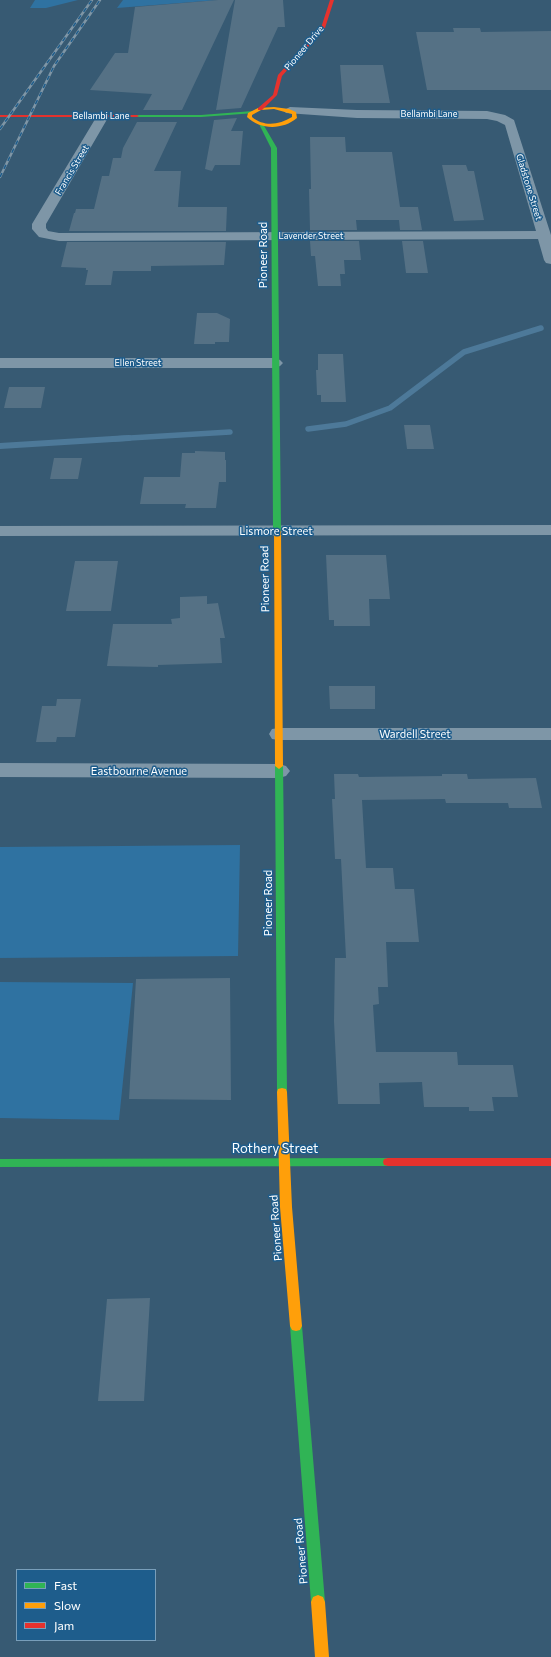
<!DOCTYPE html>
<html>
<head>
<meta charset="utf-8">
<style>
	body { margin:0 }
	#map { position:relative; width:551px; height:1657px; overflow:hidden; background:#375a73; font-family:Commissioner,sans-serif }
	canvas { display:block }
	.legend { position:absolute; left:16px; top:1569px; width:140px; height:72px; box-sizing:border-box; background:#1e5d8c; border:1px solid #789eba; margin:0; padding:5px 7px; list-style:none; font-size:12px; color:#fff }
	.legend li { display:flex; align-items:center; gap:8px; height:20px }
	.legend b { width:20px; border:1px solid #789eba }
</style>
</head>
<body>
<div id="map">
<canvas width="551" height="1657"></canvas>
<ul class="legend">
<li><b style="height:5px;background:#30b455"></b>Fast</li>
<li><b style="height:5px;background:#ff9f0a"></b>Slow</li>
<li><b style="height:5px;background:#e5322d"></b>Jam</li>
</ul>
</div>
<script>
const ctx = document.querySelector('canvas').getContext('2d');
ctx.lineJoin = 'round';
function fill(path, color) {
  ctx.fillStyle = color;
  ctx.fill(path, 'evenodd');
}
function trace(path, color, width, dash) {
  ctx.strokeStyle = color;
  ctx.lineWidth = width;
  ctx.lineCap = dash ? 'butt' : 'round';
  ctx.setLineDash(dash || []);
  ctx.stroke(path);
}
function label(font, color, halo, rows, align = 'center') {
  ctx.font = font + ' Commissioner,sans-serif';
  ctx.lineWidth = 3;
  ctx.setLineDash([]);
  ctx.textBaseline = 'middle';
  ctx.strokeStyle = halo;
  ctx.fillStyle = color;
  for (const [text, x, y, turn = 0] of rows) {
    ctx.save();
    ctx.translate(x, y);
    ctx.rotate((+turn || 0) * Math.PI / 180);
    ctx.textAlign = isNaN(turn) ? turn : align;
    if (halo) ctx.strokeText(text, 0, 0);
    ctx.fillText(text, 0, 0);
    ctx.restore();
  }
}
const green = new Path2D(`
	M35 0H78L46 8H30Z
	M123 0H218L117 8Z
	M240 845 238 956 0 958V847Z
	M0 982 133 983 119 1120 0 1118Z`);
const streamFar1 = new Path2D(`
	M308 429 346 424 390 408 464 352 541 328
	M113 439 230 432`);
const stream = new Path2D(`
	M0 446 129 438`);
const building = new Path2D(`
	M218 0H234L182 110H143L152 94 90 90 115 53H128L135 7Z
	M235 0H283L285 27H278L241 108 216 110Z
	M453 28H480L481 32 551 31V90H427L416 32H454Z
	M340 65H383L390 103H343Z
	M237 118 231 131H243L240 165H215L212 171 205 169 214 120Z
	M137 122H177L154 171H181L178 207H227L226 231H69L74 213H75L76 209H94L102 176H109L113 158H121L123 148Z
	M310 137H345L346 152H392L400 207H418L422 230H400L399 220H356L357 230H310L309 189H311Z
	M442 165H466L468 171H474L484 220 454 221Z
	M310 241H359L361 260H344L345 274H340L341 286H318L315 256H311Z
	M402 241H423L428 273H406Z
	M67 242H226L224 265 151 266V271H113L111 285H85L88 270H86V268L61 267Z
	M197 313H217L230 319 229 342H215V344H194Z
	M318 354H343L346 402H321V395H317L316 370H318Z
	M9 387H45L41 408H4Z
	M404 425H430L434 449H407Z
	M195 451 225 452V460H226V482H219L216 508H185L186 504H140L144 477H180L182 453H195Z
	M54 458H82L78 479H50Z
	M326 555H386L390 599H369L370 626H334V620H329Z
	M75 561H118L111 611H66Z
	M207 596V604L218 603 225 638H220L222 663 158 665V667L107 666 113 624H172L171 619 180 618V597Z
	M329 686H375V709H330Z
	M57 699H81L75 737H57L56 742H36L42 706H56Z
	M334 774H358L359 777 442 776V774H467L468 779 536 778 542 808H509L508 803H446L445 799 362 800 366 868H393L395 889H414L419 942H386L388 987H378L379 1004 373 1005 376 1052H457L458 1065H513L518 1097H492L494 1111H469V1107H424L422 1082 379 1083 380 1104H338L334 1021 335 958H346L341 859H335L332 799H335Z
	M230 978 231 1100 129 1099 136 979Z
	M150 1298 144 1401H98L107 1299Z`);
const street = new Path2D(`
	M290 107 357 110 487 111 505 115 514 120 551 235V264L546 263 544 260 538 239 59 241 39 237 32 229V224L97 116 99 114H107L109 116 46 224V228L48 231 59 233 536 231 505 125 497 121 487 119 357 118 286 113 284 111 286 109Z
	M0 358H275L280 360 283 363 280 366 275 368H0Z
	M551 525V535L0 536V526Z
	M279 728H551V740H279L272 739 269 734 272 729Z
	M0 763 279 764 286 766 290 771 286 776 279 778 0 777Z`);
const fast = new Path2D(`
	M253 111 255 112V113L201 117H137L135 116 137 115H201Z
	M261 123 263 124 277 148 281 531 277 533 273 531 271 148 259 124Z
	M279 763 283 766 287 1092 286 1095 282 1096 278 1095 277 1092 275 766Z
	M388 1158 392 1159 393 1162 392 1165 388 1166 0 1167V1159Z
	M296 1321 300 1322 302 1326 325 1602 323 1607 318 1609 313 1607 311 1602 290 1326 292 1322Z`);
const slow = new Path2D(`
	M274 107 289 109 296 112 297 118C283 130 260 130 247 117L248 113 258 108ZM274 109 292 114V117C279 125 264 127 252 117V115L261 110Z
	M274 529H277L281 531 283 766 279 769 275 766Z
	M282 1088 286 1089 287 1092 292 1207 302 1326 300 1330 296 1331 292 1330 290 1326 280 1207 277 1092 278 1089Z
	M318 1595 323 1597 325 1602 329 1657H315L311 1602 313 1597Z`);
const jam = new Path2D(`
	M330 0H334L325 28 282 76 277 95 262 110H258V108L273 95 278 75 321 28Z
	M0 115H137L139 116 137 117H0Z
	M388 1158H551V1166H388L384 1165 383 1162 384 1159Z`);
const rail = new Path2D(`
	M0 129 92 0
	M0 177 54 66 100 0`);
const farStreetnames = [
	["Pioneer Drive",304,48,-50],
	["Bellambi Lane",429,114],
	["Bellambi Lane",101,116],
	["Francis Street",72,170,-59],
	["Gladstone Street",529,187,73],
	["Lavender Street",311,236],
	["Ellen Street",138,363]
];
const streetNames = [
	["Pioneer Road",263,255,-90],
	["Lismore Street",276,531],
	["Pioneer Road",265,579,-91],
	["Wardell Street",415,734],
	["Eastbourne Avenue",139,771],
	["Pioneer Road",268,903,-90],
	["Pioneer Road",276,1228,-94],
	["Pioneer Road",301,1551,-95]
];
const nearStreetnames = [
	["Rothery Street",275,1149]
];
fill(green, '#2f72a1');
trace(streamFar1, '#4d7999', 5.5);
trace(stream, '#4d7999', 6);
fill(building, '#557185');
fill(street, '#7e96a7');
fill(fast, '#30b455');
fill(slow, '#ff9f0a');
fill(jam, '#e5322d');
trace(rail, '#7f96a6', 2.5);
trace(rail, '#1e5d8c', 1.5, [4.5]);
label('9px', '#fff', '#1e5d8c', farStreetnames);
label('11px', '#fff', '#1e5d8c', streetNames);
label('13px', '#fff', '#1e5d8c', nearStreetnames);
</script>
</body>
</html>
